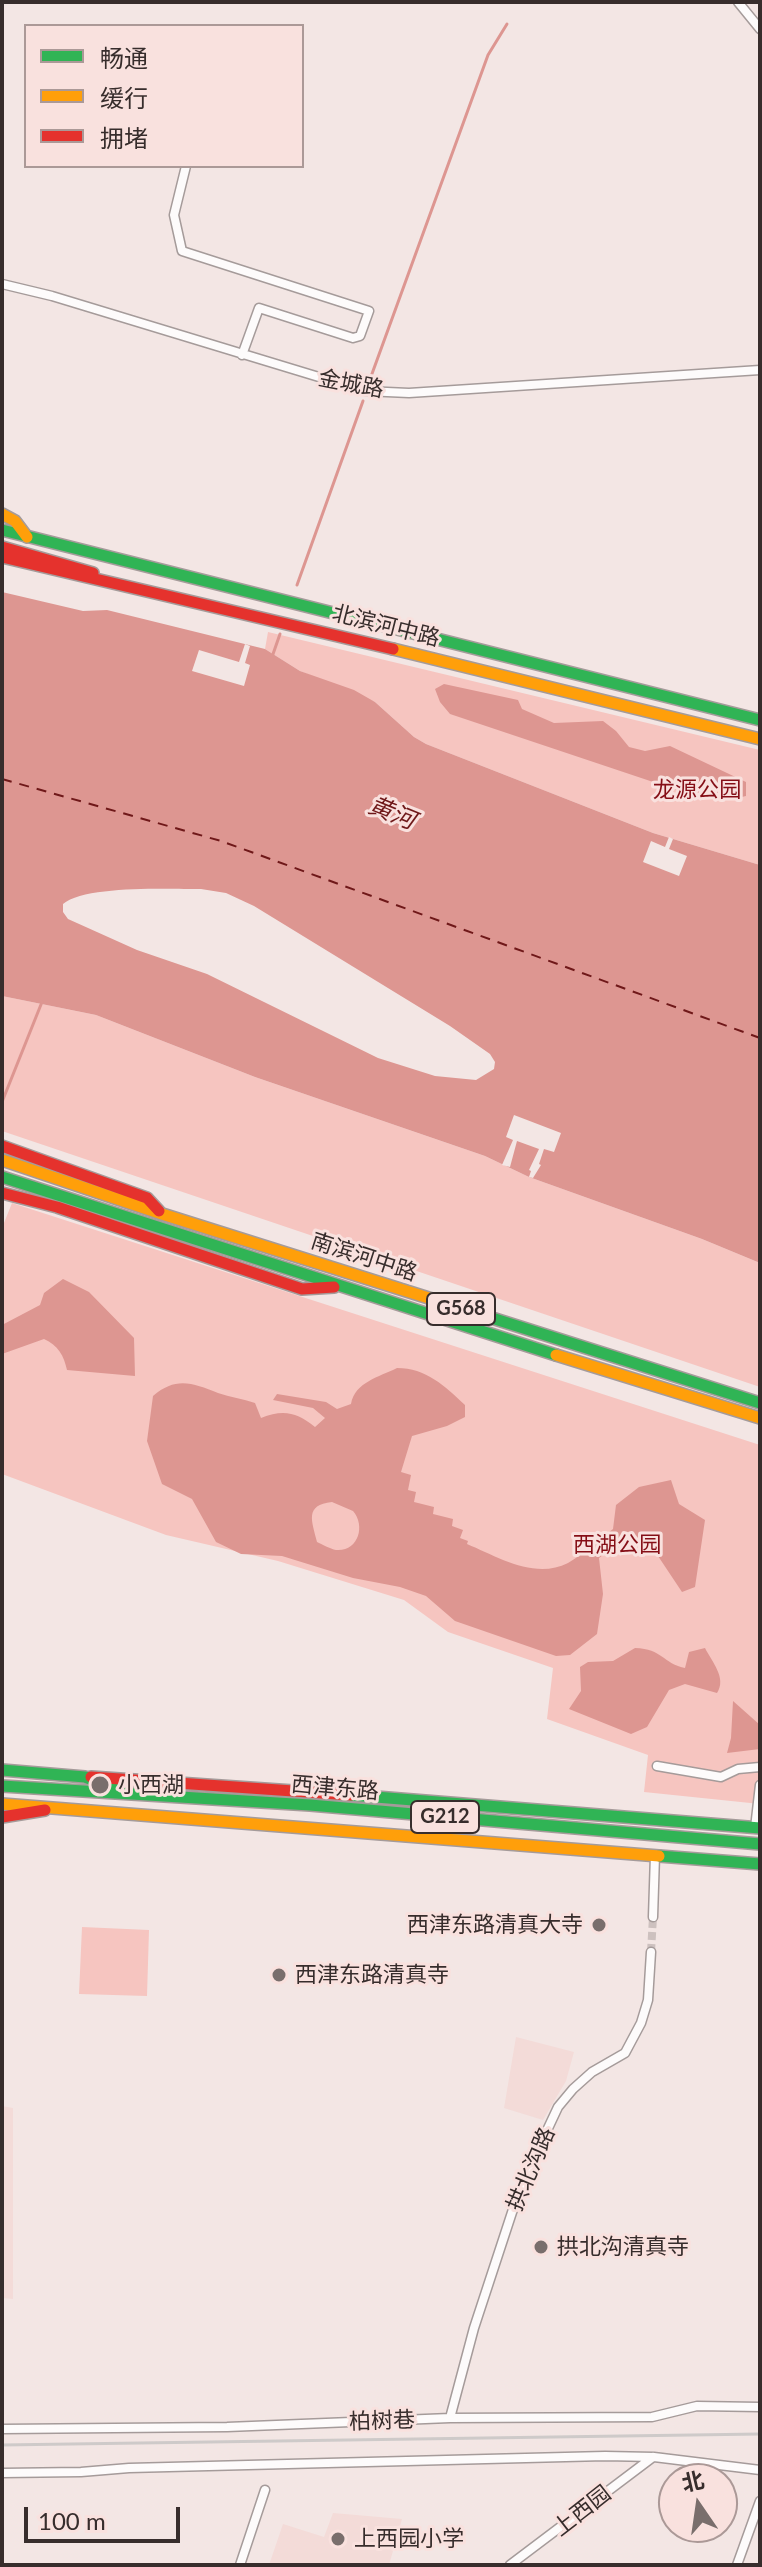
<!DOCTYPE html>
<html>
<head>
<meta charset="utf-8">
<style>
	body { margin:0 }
	#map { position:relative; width:762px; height:2567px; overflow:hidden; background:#f3e6e4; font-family:Lato,"Noto Sans SC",sans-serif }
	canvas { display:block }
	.frame { position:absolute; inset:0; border:4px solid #372d2c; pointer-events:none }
	.legend { position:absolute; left:24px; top:24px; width:280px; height:144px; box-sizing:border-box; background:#f9e1de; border:2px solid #ab9997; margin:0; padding:10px 14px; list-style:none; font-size:24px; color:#372d2c }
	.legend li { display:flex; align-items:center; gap:16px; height:40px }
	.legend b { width:40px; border:2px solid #ab9997 }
	.north { position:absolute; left:658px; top:2463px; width:80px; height:80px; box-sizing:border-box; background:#f9e1de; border:2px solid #ab9997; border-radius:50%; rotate:347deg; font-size:22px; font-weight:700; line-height:32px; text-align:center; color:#372d2c }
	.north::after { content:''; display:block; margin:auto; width:28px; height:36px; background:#796e6c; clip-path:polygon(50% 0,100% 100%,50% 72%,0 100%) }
	.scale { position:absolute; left:24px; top:2507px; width:156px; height:36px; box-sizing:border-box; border:4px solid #372d2c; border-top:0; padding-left:10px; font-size:24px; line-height:28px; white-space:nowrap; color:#372d2c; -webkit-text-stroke:6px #f9e1de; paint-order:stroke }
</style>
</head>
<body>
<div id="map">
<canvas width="762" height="2567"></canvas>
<div class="frame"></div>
<ul class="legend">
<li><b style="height:10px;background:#30b455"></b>畅通</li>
<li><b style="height:10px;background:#ff9f0a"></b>缓行</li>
<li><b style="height:10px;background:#e5322d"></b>拥堵</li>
</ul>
<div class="north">北</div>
<div class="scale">100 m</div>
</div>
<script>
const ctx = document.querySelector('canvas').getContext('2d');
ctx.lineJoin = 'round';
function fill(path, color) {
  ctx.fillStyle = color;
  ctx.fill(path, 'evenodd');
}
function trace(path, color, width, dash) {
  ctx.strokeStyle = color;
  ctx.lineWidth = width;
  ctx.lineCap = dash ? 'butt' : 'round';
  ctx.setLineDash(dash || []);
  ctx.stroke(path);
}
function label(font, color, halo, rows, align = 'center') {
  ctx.font = font + ' Lato,"Noto Sans SC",sans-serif';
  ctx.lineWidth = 6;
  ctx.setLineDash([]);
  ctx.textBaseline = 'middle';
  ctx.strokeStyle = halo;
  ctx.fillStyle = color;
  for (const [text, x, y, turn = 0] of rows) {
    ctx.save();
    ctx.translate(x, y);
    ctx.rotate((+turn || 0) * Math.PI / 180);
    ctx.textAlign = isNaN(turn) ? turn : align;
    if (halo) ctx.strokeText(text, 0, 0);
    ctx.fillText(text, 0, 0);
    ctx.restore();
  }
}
const built = new Path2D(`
	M516 2037 574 2052 566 2081 543 2120 504 2108Z
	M2 2106 13 2108V2299L2 2298Z
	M333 2513 402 2519 389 2565H269L283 2524 324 2537Z`);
const green = new Path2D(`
	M268 632 760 750V865L653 833 426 744 414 737 375 702 300 671 265 649Z
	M2 996 96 1015 255 1077 485 1156 529 1177 702 1239 760 1263V1387L2 1131Z
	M12 1203 760 1445V1804L644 1792 648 1755 547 1719 553 1668 448 1632 404 1600 278 1561 166 1535 2 1474V1228Z
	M82 1927 149 1930 147 1996 79 1994Z`);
const water = new Path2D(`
	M2 592 83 611 107 610 265 649 300 671 354 690 375 702 414 737 426 744 653 833 760 865V1263L702 1239 529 1177 485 1156 255 1077 96 1015 2 996ZM201 889 226 893 254 906 450 1026 490 1054 495 1062 494 1069 476 1080 435 1076 378 1058 207 974 137 950 68 919 63 912V904C85 885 170 889 201 889Z
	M444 684 518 700 522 709 554 723 603 721 616 731 629 747 645 751 670 746 746 782V796L733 799 704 790 692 795 450 714 440 702 435 689Z
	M63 1279 89 1292 134 1338 135 1376 67 1370C64 1356 58 1345 44 1339L2 1354V1325L40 1305 44 1293Z
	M397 1368C426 1368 445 1386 465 1405V1417L447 1426 412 1436 401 1472 411 1475 408 1490 416 1492 414 1502 434 1507 433 1514 453 1519 452 1526 463 1530 460 1538 468 1541 467 1544C498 1557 535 1580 568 1563 584 1554 599 1539 613 1529L616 1505 639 1487 671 1480 679 1504 705 1520 695 1587 682 1592 658 1556 623 1540 599 1558 603 1594 597 1634 570 1655 556 1656 455 1621 426 1596 400 1587 353 1578 282 1556 241 1554 216 1542 192 1499 162 1484 147 1441 153 1396C176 1376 193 1383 218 1393 230 1397 243 1399 255 1403L261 1418C283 1409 297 1412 315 1427L325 1418 313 1408 273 1400 277 1394 326 1402 337 1409 351 1404C355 1382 379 1377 397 1368ZM332 1502 353 1511C366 1526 358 1552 336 1550 330 1549 322 1544 317 1542 312 1521 304 1505 332 1502Z
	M635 1648C663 1649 662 1663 685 1668L689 1652 705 1648C712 1662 727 1678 717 1693L685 1684 669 1690 647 1727 631 1734 569 1709 581 1691 580 1667 588 1662 613 1661Z
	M733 1701 760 1725V1749L727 1753 731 1738Z`);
const pier = new Path2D(`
	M245 644 250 646 245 663 250 665 244 686 192 671 199 650 239 662Z
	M669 837 673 839 669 849 687 856 679 876 643 862 651 841 665 847Z
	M514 1115 561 1133 554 1152 544 1149 539 1164 541 1165 533 1178 529 1177 531 1171 529 1170 539 1149 517 1141 510 1167 502 1165 513 1140 506 1137Z`);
const stream = new Path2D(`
	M369 382 488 55 507 24
	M297 585 363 401
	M272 657 280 634
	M2 1102 42 1002`);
const ferry = new Path2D(`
	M2 779 221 841 760 1038`);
const streetTunnel = new Path2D(`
	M651 1952 653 1917`);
const street = new Path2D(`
	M738 2 760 29
	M186 166 174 215 182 251 369 311 360 336 353 338 259 308 242 355
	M2 284 52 296 365 391 409 393 760 370
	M657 1766 721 1777 738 1769 760 1767
	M755 1828 760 1785
	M653 1917 655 1855
	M450 2418 474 2328 520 2188 558 2107 573 2089 592 2072 625 2053 641 2023 648 2000 651 1952
	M2 2429 227 2427 450 2418 652 2417 697 2406 760 2407
	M2 2473 81 2472 129 2468 605 2456 654 2457 760 2470
	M240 2565 265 2490
	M510 2565 653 2457
	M737 2565 760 2501`);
const fast = new Path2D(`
	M2 530 760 720
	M2 1177 556 1355
	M454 1306 760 1403
	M2 1770 85 1777 116 1789
	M2 1786 310 1805 760 1844
	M351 1795 760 1828
	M659 1856 760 1864`);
const slow = new Path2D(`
	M2 514 15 521 27 537
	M393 649 760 739
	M2 1160 162 1214 454 1306
	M556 1355 760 1418
	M2 1804 659 1856`);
const jam = new Path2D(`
	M2 547 93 573
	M2 557 393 649
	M2 1146 147 1198 159 1211
	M2 1193 57 1207 302 1289 334 1287
	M91 1777 351 1795
	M2 1817 45 1810`);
const rail = new Path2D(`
	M2 2445 760 2434`);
const markers = [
	[100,1785,10,"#796e6c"],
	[599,1925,8,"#796e6c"],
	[279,1975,8,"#796e6c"],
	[541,2247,8,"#796e6c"],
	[338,2539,8,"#796e6c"]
];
const shields = [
	[461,1309,68],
	[445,1817,68]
];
const shieldNames = [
	["G568",461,1309],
	["G212",445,1817]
];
const streetNames = [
	["金城路",351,384,11],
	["北滨河中路",386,626,14],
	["南滨河中路",364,1257,18],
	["西津东路",335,1788,5],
	["拱北沟路",531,2169,-67],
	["柏树巷",382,2421,-2],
	["上西园",582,2511,-38]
];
const parkNames = [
	["龙源公园",697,790],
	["西湖公园",617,1545]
];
const poiNames = [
	["小西湖",118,1785],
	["西津东路清真大寺",583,1925,"right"],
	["西津东路清真寺",295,1975],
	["拱北沟清真寺",557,2247],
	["上西园小学",354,2539]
];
const waterNames = [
	["黄河",392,813,22]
];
fill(built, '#f3dbd8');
fill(green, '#f6c5c0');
fill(water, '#dd9691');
fill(pier, '#f3e6e4');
trace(stream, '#dd9691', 3);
trace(ferry, '#6f1819', 2, [10, 8]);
trace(streetTunnel, '#cdc1bf', 8, [8, 4]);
trace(street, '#a59b9a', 11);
trace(fast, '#a59b9a', 14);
trace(slow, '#a59b9a', 14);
trace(jam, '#a59b9a', 14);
trace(street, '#fdfbfb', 8);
trace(fast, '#30b455', 11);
trace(slow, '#ff9f0a', 11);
trace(jam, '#e5322d', 11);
trace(rail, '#cecac9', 3);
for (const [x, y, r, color] of markers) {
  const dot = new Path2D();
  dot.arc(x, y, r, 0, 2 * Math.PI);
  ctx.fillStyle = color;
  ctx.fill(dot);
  trace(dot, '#f9e1de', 3);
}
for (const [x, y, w] of shields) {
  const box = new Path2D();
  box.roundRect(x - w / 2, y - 16, w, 32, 6);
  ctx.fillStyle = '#f9e1de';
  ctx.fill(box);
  trace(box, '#372d2c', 2);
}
label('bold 20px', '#372d2c', null, shieldNames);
label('22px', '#372d2c', '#f9e1de', streetNames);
label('22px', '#850e16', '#f9e1de', parkNames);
label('22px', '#372d2c', '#f9e1de', poiNames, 'left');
label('italic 24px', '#6f1819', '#f9e1de', waterNames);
</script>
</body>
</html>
